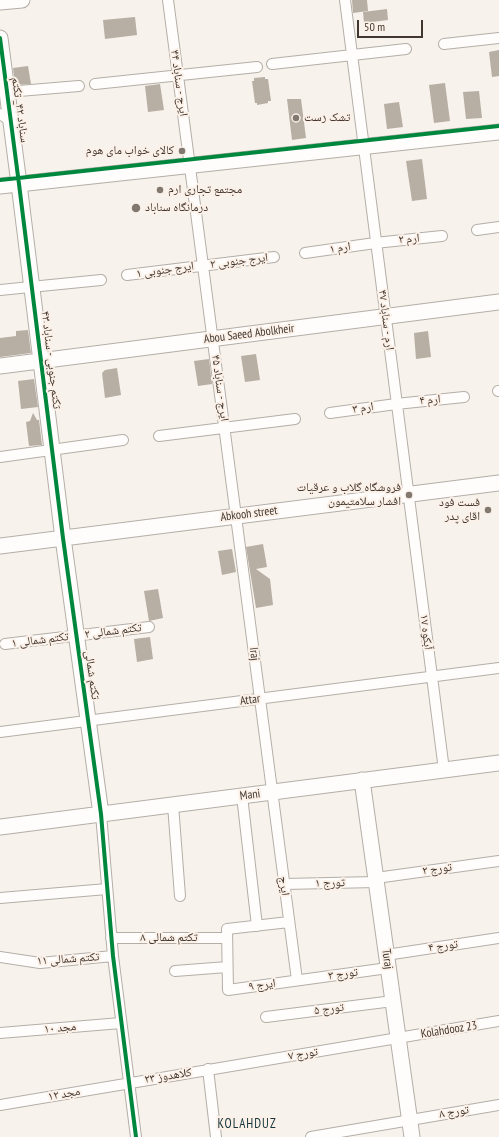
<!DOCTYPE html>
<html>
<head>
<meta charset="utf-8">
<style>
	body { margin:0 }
	#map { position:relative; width:499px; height:1137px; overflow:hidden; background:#f7f2ec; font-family:"PT Sans Narrow",sans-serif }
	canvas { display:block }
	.scale { position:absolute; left:357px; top:20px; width:66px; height:18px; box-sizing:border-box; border:2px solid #42372e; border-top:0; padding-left:5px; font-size:12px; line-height:14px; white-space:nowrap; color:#42372e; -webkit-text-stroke:3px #fcf1e8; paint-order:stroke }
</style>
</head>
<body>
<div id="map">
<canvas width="499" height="1137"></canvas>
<div class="scale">50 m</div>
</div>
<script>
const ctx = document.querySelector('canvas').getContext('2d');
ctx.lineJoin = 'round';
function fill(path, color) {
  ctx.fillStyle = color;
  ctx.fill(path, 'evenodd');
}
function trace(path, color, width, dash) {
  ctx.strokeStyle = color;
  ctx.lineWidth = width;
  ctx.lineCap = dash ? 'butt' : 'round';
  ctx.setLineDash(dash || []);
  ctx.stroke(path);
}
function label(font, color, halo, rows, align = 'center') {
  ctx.font = font + ' "PT Sans Narrow","Noto Naskh Arabic",sans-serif';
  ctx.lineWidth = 4;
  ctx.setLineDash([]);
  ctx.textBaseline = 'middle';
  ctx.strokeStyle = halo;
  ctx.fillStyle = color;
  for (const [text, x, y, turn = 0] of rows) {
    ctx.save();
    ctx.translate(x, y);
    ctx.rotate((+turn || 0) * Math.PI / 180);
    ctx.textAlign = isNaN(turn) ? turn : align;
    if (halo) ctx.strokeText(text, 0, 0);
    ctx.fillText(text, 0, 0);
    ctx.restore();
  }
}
const building = new Path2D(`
	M352 0H367L368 11 353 13Z
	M387 9 388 20 364 23 363 12Z
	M135 17 137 35 105 39 103 20Z
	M499 50V76L492 77 489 52Z
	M28 66 31 84 15 85 13 68Z
	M265 77V79H268L271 101H268V103L257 105V103H255L252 81H254V78Z
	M445 83 450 121 434 123 429 85Z
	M160 84 164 110 148 112 145 86Z
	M479 91 482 118 466 119 463 92Z
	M287 99H301L306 138 292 140Z
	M399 102 403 127 387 129 384 104Z
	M422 159 427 199 412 201 406 161Z
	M28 330 31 353 0 357V338L16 336V331Z
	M428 331 431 357 416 359 414 333Z
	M256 354 260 380 245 382 241 356Z
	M209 359 212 384 198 386 194 361Z
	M117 368 121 395 105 398 102 373 105 370Z
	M34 379 38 407 21 409 18 381Z
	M33 413 37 420H39L42 445 29 446 26 422 30 421Z
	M263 544 267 567 256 569 270 579 273 605 256 608 246 547Z
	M232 549 236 572 222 575 218 551Z
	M158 589 163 618 149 621 144 591Z
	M150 637 153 659 137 662 134 639Z`);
const street = new Path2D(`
	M168 0 297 980
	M345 0 444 770
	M444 44 499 38
	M272 64 406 49
	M95 84 257 67
	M7 92 79 86
	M0 114 11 121
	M477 230 499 227
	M305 253 375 243 442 236
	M127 275 274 257
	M0 290 101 280
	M498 391H499
	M330 413 396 404 464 397
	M159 436 295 419
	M0 457 123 440
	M5 644 149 627
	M0 732 499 668
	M242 796 257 926
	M173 805 180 896
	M101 814 113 956 136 1137
	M376 878 499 861
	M284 884 376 882
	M0 898 107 889
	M289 922 227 929 228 990 388 968
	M111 938H227
	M386 955 499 938
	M0 957 40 963 113 956
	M175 971 227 967
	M266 1017 393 1001
	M0 1033 121 1023
	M208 1069 216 1137
	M0 1105 499 1021
	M311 1137 499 1105`);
const secondary = new Path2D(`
	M0 2 22 0
	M0 38 19 184 63 538 101 814
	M0 186 499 132
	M0 366 499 302
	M0 546 499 483
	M362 780 412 1137
	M0 827 499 763`);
const cycleway = new Path2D(`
	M0 38 19 184 63 538 101 814 113 956 136 1137
	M0 180 499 126`);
const markers = [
	[296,118,4,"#817870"],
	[182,151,4,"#817870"],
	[160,190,4,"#817870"],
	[136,208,5,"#817870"],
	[409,495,4,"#817870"],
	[488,510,4,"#817870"]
];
const streetNames = [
	["ایرج - سناباد ۴۴",179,83,82],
	["سناباد ۴۲_ تکتم",20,110,82],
	["ارم ۲",409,239,-5],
	["ارم ۱",340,248,-8],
	["ایرج جنوبی ۲",239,261,-7],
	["ایرج جنوبی ۱",165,270,-8],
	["ارم - سناباد ۴۷",386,320,83],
	["Abou Saeed Abolkheir",249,334,-7],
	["تکتم جنوبی - سناباد ۴۳",51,360,83],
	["ایرج - سناباد ۴۵",220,388,82],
	["ارم ۴",430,400,-5],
	["ارم ۳",363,408,-9],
	["Abkooh street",249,514,-7],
	["تکتم شمالی ۲",113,631,-7],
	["آبکوه ۱۷",426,632,83],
	["تکتم شمالی ۱",40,640,-7],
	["Iraj",254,654,83],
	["تکتم شمالی",92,675,82],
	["Attar",250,700,-7],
	["Mani",250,795,-7],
	["تورج ۲",437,869,-8],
	["تورج ۱",330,883,-1],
	["ایرج",284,886,82],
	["تکتم شمالی ۸",169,938],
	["تورج ۴",443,946,-8],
	["تکتم شمالی ۱۱",68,959,-4],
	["Turaj",387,959,82],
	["تورج ۳",343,974,-8],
	["ایرج ۹",262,985,-8],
	["تورج ۵",329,1009,-7],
	["مجد ۱۰",60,1028,-5],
	["Kolahdooz 23",449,1030,-9],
	["تورج ۷",303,1054,-9],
	["کلاهدوز ۲۳",168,1076,-9],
	["مجد ۱۲",64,1094,-10],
	["تورج ۸",454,1112,-9]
];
const poiNames = [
	["تشک زست",304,118],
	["کالای خواب مای هوم",174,151,"right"],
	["مجتمع تجاری ارم",168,190],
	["درمانگاه سناباد",145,208],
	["فروشگاه گلاب و عرقیات",401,488,"right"],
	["افشار سلامتیمون",401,502,"right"],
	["فست فود",480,503,"right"],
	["اقای پدر",480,517,"right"]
];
const neighbourhoodNames = [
	["KOLAHDUZ",247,1124]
];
fill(building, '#b7aea4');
trace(street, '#b4aea7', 12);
trace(secondary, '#b4aea7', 17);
trace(street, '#fefdfc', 10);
trace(secondary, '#fefdfc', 15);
trace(cycleway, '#00873e', 4);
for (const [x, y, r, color] of markers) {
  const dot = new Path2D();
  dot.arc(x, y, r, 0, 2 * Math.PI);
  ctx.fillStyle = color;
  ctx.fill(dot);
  trace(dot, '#fcf1e8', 1.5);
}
label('12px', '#42372e', '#fcf1e8', streetNames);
label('12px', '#42372e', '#fcf1e8', poiNames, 'left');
ctx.letterSpacing = '1px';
label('13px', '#13343b', '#fcf1e8', neighbourhoodNames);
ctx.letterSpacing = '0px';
</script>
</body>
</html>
